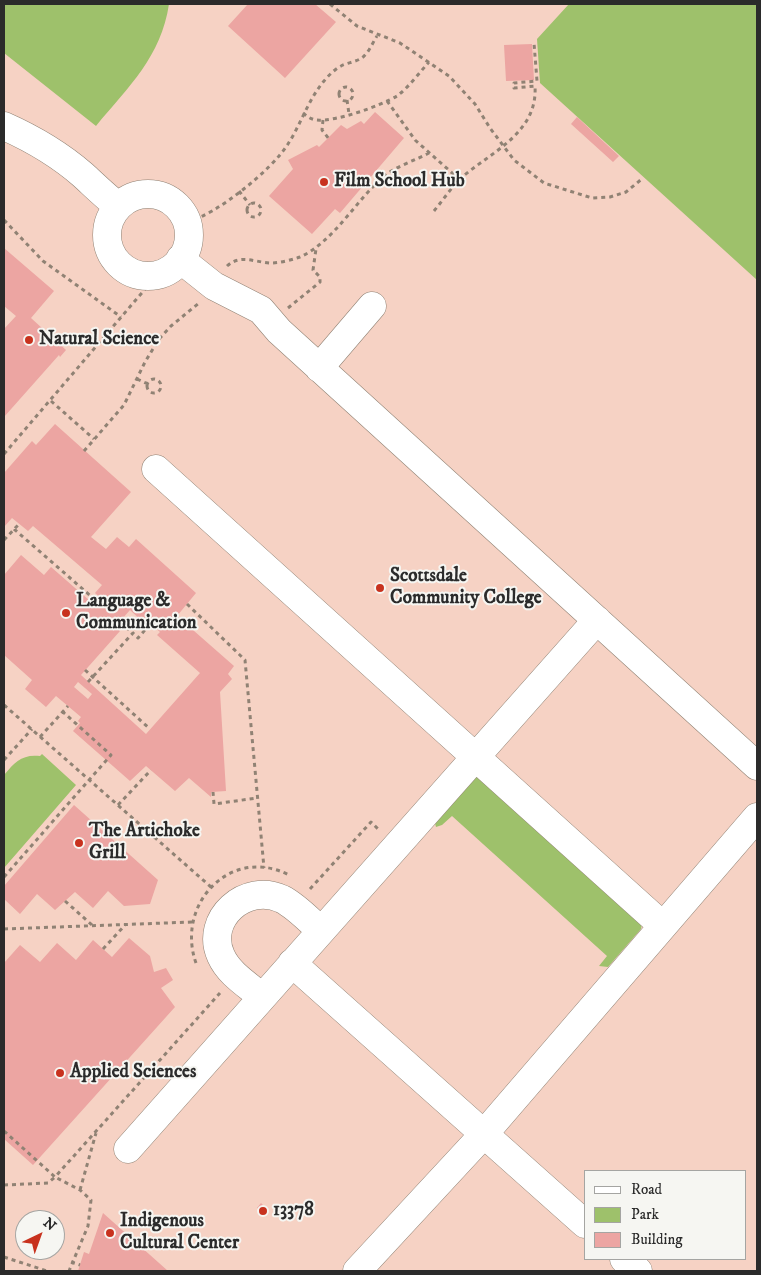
<!DOCTYPE html>
<html>
<head>
<meta charset="utf-8">
<style>
	body { margin:0 }
	#map { position:relative; width:761px; height:1275px; overflow:hidden; background:#f4d9bc; font-family:"IM FELL DW Pica",serif }
	canvas { display:block }
	.frame { position:absolute; inset:0; border:5px solid #2b2b2b; pointer-events:none }
	.legend { position:absolute; left:584px; top:1170px; width:162px; height:90px; box-sizing:border-box; background:#f6f6f2; border:1px solid #a5a5a2; margin:0; padding:6px 9px; list-style:none; font-size:15px; color:#2b2b2b }
	.legend li { display:flex; align-items:center; gap:10px; height:25px }
	.legend b { width:25px; border:1px solid #a5a5a2 }
	.north { position:absolute; left:15px; top:1210px; width:50px; height:50px; box-sizing:border-box; background:#f6f6f2; border:1px solid #a5a5a2; border-radius:50%; rotate:42deg; font-size:14px; font-weight:700; line-height:20px; text-align:center; color:#2b2b2b }
	.north::after { content:''; display:block; margin:auto; width:18px; height:22px; background:#c8321e; clip-path:polygon(50% 0,100% 100%,50% 72%,0 100%) }
</style>
</head>
<body>
<div id="map">
<canvas width="761" height="1275"></canvas>
<div class="frame"></div>
<ul class="legend">
<li><b style="height:6px;background:#fff"></b>Road</li>
<li><b style="height:14px;background:#9ec16b"></b>Park</li>
<li><b style="height:14px;background:#eca5a2"></b>Building</li>
</ul>
<div class="north">N</div>
</div>
<script>
const ctx = document.querySelector('canvas').getContext('2d');
ctx.lineJoin = 'round';
function fill(path, color) {
  ctx.fillStyle = color;
  ctx.fill(path, 'evenodd');
}
function trace(path, color, width, dash) {
  ctx.strokeStyle = color;
  ctx.lineWidth = width;
  ctx.lineCap = dash ? 'butt' : 'round';
  ctx.setLineDash(dash || []);
  ctx.stroke(path);
}
function label(font, color, halo, rows, align = 'center') {
  ctx.font = font + ' "IM FELL DW Pica",serif';
  ctx.lineWidth = 4;
  ctx.setLineDash([]);
  ctx.textBaseline = 'middle';
  ctx.strokeStyle = halo;
  ctx.fillStyle = color;
  for (const [text, x, y, turn = 0] of rows) {
    ctx.save();
    ctx.translate(x, y);
    ctx.rotate((+turn || 0) * Math.PI / 180);
    ctx.textAlign = isNaN(turn) ? turn : align;
    if (halo) ctx.strokeText(text, 0, 0);
    ctx.fillText(text, 0, 0);
    ctx.restore();
  }
}
const built = new Path2D(`
	M4 4H757V1271H4ZM585 1171H745V1259H585ZM25 1220H55V1250H25Z`);
const green = new Path2D(`
	M4 4H169C161 57 129 86 96 126L4 53Z
	M569 4H757V280L540 83 537 39Z
	M42 754 76 785 4 868V775C15 762 22 754 40 756Z
	M476 775 642 923 641 929 608 967 599 966 607 956 452 816 442 825 436 827 434 819Z`);
const building = new Path2D(`
	M248 4H315L336 22 285 78 228 26Z
	M532 44 534 80 506 81 504 45Z
	M375 112 404 138 340 213 335 209 312 234 269 196 293 169 288 160 317 145 319 147 341 125 347 129 361 121 364 124Z
	M577 117 619 156 613 162 571 124Z
	M4 248 54 291 31 318 66 350 60 357 59 355 4 417V329L16 316 4 306Z
	M55 424 131 492 91 537 106 549 117 537 129 547 136 539 196 593 177 616 234 666 228 674 232 679 220 692 226 791 211 792V797L189 778 175 791 146 766 130 781 73 731 80 723 78 721 81 717 56 696 46 707 25 689 32 680 4 655V575L21 555 44 575 51 567 98 608 104 601 95 593 102 585 33 526 28 531 12 518 4 527V473L32 441 36 445ZM130 610 145 624 148 621 160 632 157 635 200 673 146 734 81 675 120 631 115 627ZM78 682 92 694 88 699 74 687Z
	M74 805 158 880 150 904 124 906 108 891 93 908 75 892 55 910 37 894 20 914 4 899V886Z
	M129 938 150 956 154 972 166 968 173 980 161 988 175 1007 33 1165 4 1139V963L20 945 40 962 57 943 76 960 93 940 112 957Z
	M261 1203 269 1211 265 1215 257 1208Z
	M103 1213 168 1271H78L84 1252 89 1254Z`);
const path = new Path2D(`
	M330 4 357 26 400 43 449 76 475 104 490 128 514 160 544 183 592 198 610 197 626 192 643 178
	M339 94a7 7 0 1 1 14 0a7 7 0 1 1-14 0Z
	M347 100 349 114
	M387 101 415 140 460 180
	M303 113C307 116 310 119 316 120 336 122 380 106 397 96 409 87 419 73 429 62
	M323 120 322 130 329 139
	M239 191 250 205
	M247 210a7 7 0 1 1 14 0a7 7 0 1 1-14 0Z
	M434 211C443 200 451 188 461 178 491 152 538 133 535 86L514 88V83L537 81 534 43
	M4 220 43 261 121 317
	M187 222C216 215 272 170 288 144 301 124 308 100 324 81 328 76 335 69 341 66 348 62 359 62 365 55 370 50 373 42 377 36
	M227 266C240 254 254 262 270 263 280 263 291 260 300 257 332 243 356 201 382 178 392 168 416 160 429 153
	M288 308 320 282V277L313 270 316 249
	M137 379 148 384
	M147 386a7 7 0 1 1 14 0a7 7 0 1 1-14 0Z
	M51 401 94 439
	M84 451 124 405 145 362 159 339 171 326 199 303
	M4 454 158 274
	M14 529 101 605
	M4 540 19 524
	M187 604 245 660 264 868
	M120 622 133 633
	M85 670 150 729
	M88 682 133 633 138 638 151 623
	M4 705 211 887
	M40 737 68 706
	M4 760 32 729
	M213 792 214 804 257 798
	M118 805 151 770
	M4 877 111 755 63 712
	M310 889 371 822 379 830
	M65 901 92 925
	M4 929 192 922
	M103 949 126 924
	M196 963C175 904 231 845 289 875
	M4 1131 55 1177 220 993
	M4 1185 48 1183 55 1177 80 1190 91 1200 88 1226 69 1271
	M80 1190 96 1133
	M4 1257 47 1271
	M71 1262 80 1265`);
const minor = new Path2D(`
	M4 126C31 138 60 155 83 175 95 186 106 197 118 206
	M107 235a41 41 0 1 1 82 0a41 41 0 1 1-82 0Z
	M180 259 214 286 261 310 279 331 757 766
	M319 368 372 306
	M156 469 663 926
	M292 963 585 1224
	M262 997C248 985 229 974 221 956 204 919 246 882 282 899 296 906 309 920 321 931
	M128 1149 597 620
	M624 1259 638 1271
	M357 1271 483 1135 757 817`);
const markers = [
	[324,182,5,"#c8321e"],
	[29,340,5,"#c8321e"],
	[380,588,5,"#c8321e"],
	[66,613,5,"#c8321e"],
	[79,843,5,"#c8321e"],
	[60,1073,5,"#c8321e"],
	[263,1211,5,"#c8321e"],
	[110,1233,5,"#c8321e"]
];
const poiNames = [
	["Film School Hub",334,182],
	["Natural Science",39,340],
	["Scottsdale",390,577],
	["Community College",390,599],
	["Language &",76,602],
	["Communication",76,624],
	["The Artichoke",89,832],
	["Grill",89,854],
	["Applied Sciences",70,1073],
	["13378",273,1211],
	["Indigenous",120,1222],
	["Cultural Center",120,1244]
];
fill(built, '#f6d2c4');
fill(green, '#9ec16b');
fill(building, '#eca5a2');
trace(minor, '#908274', 29);
trace(path, '#908274', 3, [4, 4]);
trace(minor, '#fff', 28);
for (const [x, y, r, color] of markers) {
  const dot = new Path2D();
  dot.arc(x, y, r, 0, 2 * Math.PI);
  ctx.fillStyle = color;
  ctx.fill(dot);
  trace(dot, '#f6f6f2', 2);
}
label('bold 19px', '#2b2b2b', '#f6f6f2', poiNames, 'left');
</script>
</body>
</html>
